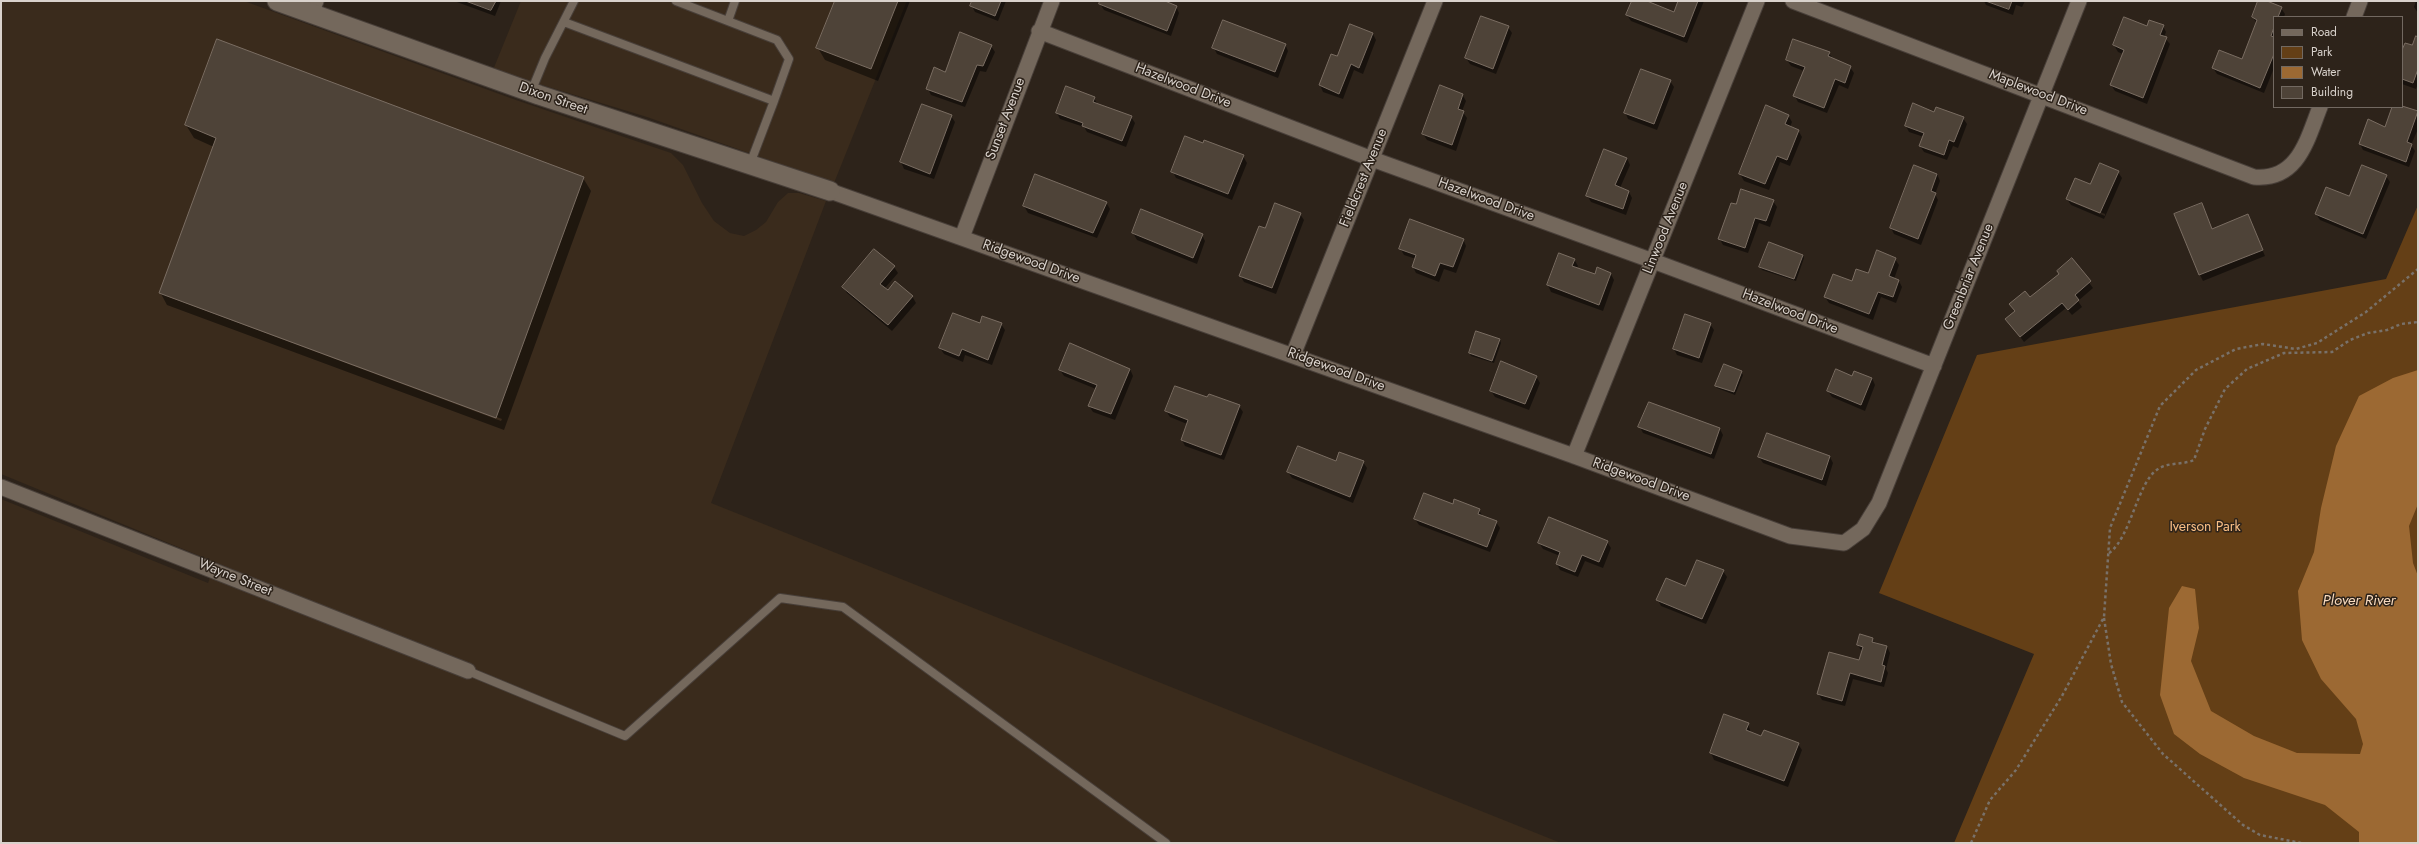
<!DOCTYPE html>
<html>
<head>
<meta charset="utf-8">
<style>
	body { margin:0 }
	#map { position:relative; width:2419px; height:844px; overflow:hidden; background:#2d231a; font-family:Jost,sans-serif }
	canvas { display:block }
	.frame { position:absolute; inset:0; border:2px solid #d9d2cc; pointer-events:none }
	.legend { position:absolute; left:2273px; top:16px; width:130px; height:92px; box-sizing:border-box; background:#2d231a; border:1px solid #726961; margin:0; padding:5px 7px; list-style:none; font-size:12px; color:#d9d2cc }
	.legend li { display:flex; align-items:center; gap:8px; height:20px }
	.legend b { width:20px; border:1px solid #726961 }
</style>
</head>
<body>
<div id="map">
<canvas width="2419" height="844"></canvas>
<div class="frame"></div>
<ul class="legend">
<li><b style="height:5px;background:#74685c"></b>Road</li>
<li><b style="height:11px;background:#643f16"></b>Park</li>
<li><b style="height:11px;background:#9c6933"></b>Water</li>
<li><b style="height:11px;background:#4e4338"></b>Building</li>
</ul>
</div>
<script>
const ctx = document.querySelector('canvas').getContext('2d');
ctx.lineJoin = 'round';
function fill(path, color) {
  ctx.fillStyle = color;
  ctx.fill(path, 'evenodd');
}
function trace(path, color, width, dash) {
  ctx.strokeStyle = color;
  ctx.lineWidth = width;
  ctx.lineCap = dash ? 'butt' : 'round';
  ctx.setLineDash(dash || []);
  ctx.stroke(path);
}
function label(font, color, halo, rows, align = 'center') {
  ctx.font = font + ' Jost,sans-serif';
  ctx.lineWidth = 3;
  ctx.setLineDash([]);
  ctx.textBaseline = 'middle';
  ctx.strokeStyle = halo;
  ctx.fillStyle = color;
  for (const [text, x, y, turn = 0] of rows) {
    ctx.save();
    ctx.translate(x, y);
    ctx.rotate((+turn || 0) * Math.PI / 180);
    ctx.textAlign = isNaN(turn) ? turn : align;
    if (halo) ctx.strokeText(text, 0, 0);
    ctx.fillText(text, 0, 0);
    ctx.restore();
  }
}
const built = new Path2D(`
	M1 1H244L513 99 671 153 683 165 702 203 714 221 730 233 744 236 756 230 766 222 778 202 788 193H799L826 201 711 503 1561 843H1V499L208 583 213 570 472 668 1 474Z
	M521 1H907L834 183 647 117 493 70Z`);
const green = new Path2D(`
	M2418 205V843H1954L2034 654 1879 593 1977 355 2386 279Z`);
const water = new Path2D(`
	M2418 370V504L2409 526 2413 563 2418 576V843H2359V832L2325 805 2244 778 2200 754 2174 734 2160 695 2169 608 2182 586 2195 589 2199 628 2191 661 2211 711 2254 736 2297 753 2360 754 2363 744 2356 719 2321 679 2302 640 2298 591 2314 552 2321 508 2336 446 2359 396 2393 378Z`);
const shadow = new Path2D(`
	M454 1H501L495 16Z
	M836 1H910L878 81 825 60 818 48Z
	M974 1H1006L998 21 975 12 972 6Z
	M1101 1H1162L1176 6 1179 13 1171 36 1104 10 1100 4Z
	M1633 1H1644L1675 13 1680 1H1704L1687 43 1631 21 1627 15Z
	M1984 1H2025L2022 7 2016 5 2013 15 1986 5Z
	M2259 1 2281 8 2285 14 2284 17H2274V68L2264 93 2217 74 2213 68 2242 60 2257 24 2253 17Z
	M2416 1H2418V13L2414 7Z
	M2163 26 2166 32 2164 37 2170 44 2147 104 2115 91 2111 85 2123 54 2118 52 2114 45 2148 27Z
	M1508 27 1512 33 1496 74 1470 64 1466 58Z
	M1373 34 1376 40 1363 74 1354 70 1343 99 1323 92 1320 85 1332 55 1338 58Z
	M2418 38V84L2416 89 2402 84V51L2413 47Z
	M1285 44 1288 51 1278 78 1217 54 1214 48Z
	M991 46 995 52 986 72 980 71 965 107 931 95 928 89 945 73Z
	M1829 53 1833 59 1850 67 1854 73 1848 89 1839 85 1827 113 1798 102 1795 96 1804 71 1791 66 1787 60Z
	M1670 81 1674 87 1657 130 1628 119 1625 112Z
	M1462 94 1466 101 1462 111 1467 118 1456 151 1427 140 1423 134Z
	M1094 98 1098 105 1131 117 1135 123 1126 147 1087 132 1084 127 1060 119 1057 113Z
	M2402 107 2418 112V129L2411 145 2415 151 2409 167 2363 150 2360 144 2386 128Z
	M1935 113 1963 118 1967 124 1958 148 1953 146 1947 160 1924 152 1920 146 1924 137 1909 132 1906 126Z
	M1788 115 1792 122 1790 127 1798 130 1802 137 1790 166 1780 162 1769 190 1744 181 1740 174Z
	M951 116 955 122 934 179 904 169 901 162Z
	M186 125 583 178 591 191 504 430 167 305 160 292 214 147 194 138ZM169 295 502 419 501 421 169 297Z
	M1204 144 1243 156 1247 163 1232 200 1176 178 1173 172Z
	M1627 158 1630 165 1620 188 1629 192 1632 198 1626 215 1591 202 1587 195Z
	M2118 172 2122 178 2104 219 2071 205 2067 199ZM2071 200 2105 214V216L2071 202Z
	M1937 174 1940 181 1935 194 1938 200 1921 245 1894 234 1891 228Z
	M2386 176 2390 182 2366 239 2320 220 2316 214Z
	M1773 201 1777 207 1770 227 1759 223 1748 253 1723 245 1719 238 1737 205Z
	M1106 202 1110 209 1097 238 1028 213 1024 206Z
	M2205 210 2212 230 2248 216 2265 256 2203 281 2200 275Z
	M1300 214 1304 220 1276 294 1244 282 1240 275Z
	M1133 233 1202 235 1205 241 1197 264 1137 240Z
	M1463 239 1466 246 1456 273 1444 269 1439 282 1416 273 1413 267 1416 259 1404 255 1400 248Z
	M1560 254 1574 259 1578 266 1577 268 1595 275 1611 274 1614 280 1603 311 1551 292 1548 285Z
	M1803 255 1804 258 1796 281 1762 270 1760 267Z
	M1895 259 1899 265 1894 279 1899 281 1902 287 1896 303 1881 297 1873 320 1829 303 1825 297Z
	M2072 260 2093 288 2078 301 2082 307 2072 315 2066 308 2024 342 2007 319 2015 312 2010 304 2030 299 2060 274Z
	M894 267 898 273 885 288 912 296 916 303 892 331 847 293 843 287Z
	M1001 324 1005 330 992 365 965 355 963 362 944 354 940 348 980 325Z
	M1710 324 1714 330 1702 363 1677 355 1674 349Z
	M1500 340 1501 343 1494 363 1471 356 1470 353Z
	M1130 369 1133 376 1115 420 1093 412 1089 406 1096 389 1064 376 1060 370Z
	M1741 372 1743 375 1735 395 1717 388 1716 386Z
	M1536 376 1540 383 1529 410 1495 397 1491 391Z
	M1872 378 1875 385 1865 411 1832 397 1828 391Z
	M1208 399 1239 406 1243 412 1224 460 1185 446 1182 440 1187 424 1170 417 1166 411Z
	M1640 427 1720 429 1723 435 1714 459 1643 433Z
	M1768 434 1830 457 1833 463 1826 486 1763 463 1759 457Z
	M1337 462H1363L1367 468 1353 503 1292 478 1288 472Z
	M1453 505 1479 510 1483 517 1496 522 1500 528 1490 552 1419 525 1415 519Z
	M1607 542 1611 548 1603 568 1585 561 1578 577 1560 570 1557 564 1560 556 1543 549 1539 543Z
	M1723 571 1727 577 1706 624 1661 606 1658 600Z
	M1861 636 1887 647 1890 653 1886 669 1888 673 1884 687 1853 679 1845 706 1822 700 1818 693 1859 661 1862 652 1858 645Z
	M1725 716 1748 724 1751 733 1798 744 1802 750 1788 787 1714 760 1711 753Z`);
const building = new Path2D(`
	M466 1H496L491 10Z
	M835 1H898L871 69 816 48Z
	M972 1H1001L995 16 970 6Z
	M1100 1H1165L1177 6 1167 31 1099 4Z
	M1632 1H1647L1674 12 1678 1H1698L1684 37 1626 15Z
	M1986 1H2012L2009 9Z
	M2258 1H2267L2282 7 2278 17H2274V27L2271 36 2274 37V54L2260 88 2212 68 2219 50 2242 59 2257 20 2252 17Z
	M1481 16 1509 26 1493 69 1465 58Z
	M2124 17 2147 26 2149 20 2164 25 2160 35 2167 37 2143 98 2110 85 2124 50 2113 45Z
	M1223 20 1286 44 1275 72 1212 48Z
	M1350 24 1373 33 1359 68 1351 64 1339 94 1319 85 1331 54 1337 56Z
	M960 32 992 45 983 66 977 65 962 102 926 89 934 67 945 72Z
	M2416 36 2418 37V69L2413 83 2402 79V50L2405 43 2412 45Z
	M217 39 584 177 496 418 159 293 216 138 185 125Z
	M1793 39 1830 52 1828 56 1851 66 1845 83 1835 79 1824 108 1793 96 1805 67 1786 60Z
	M1641 69 1671 80 1654 124 1624 113Z
	M1440 85 1463 94 1458 109 1464 111 1452 145 1422 134Z
	M1066 86 1095 97 1093 102 1132 116 1122 141 1082 126 1083 123 1056 113Z
	M1913 103 1934 112 1936 107 1964 117 1954 142 1949 140 1944 155 1919 146 1924 133 1905 126Z
	M922 104 952 115 930 174 900 162Z
	M1766 105 1789 115 1785 124 1799 130 1787 160 1777 156 1765 184 1739 174Z
	M2402 106 2418 111 2407 142 2412 144 2406 162 2359 144 2368 119 2385 127 2392 107Z
	M1185 136 1203 143 1204 140 1244 155 1228 194 1171 172Z
	M1604 149 1627 158 1615 185 1629 191 1623 209 1586 196Z
	M2100 163 2119 171 2100 213 2066 199 2075 178 2090 184Z
	M1914 165 1937 174 1931 191 1936 193 1918 239 1890 228Z
	M2362 165 2387 175 2363 234 2315 214 2326 187 2349 196Z
	M1035 174 1107 202 1093 233 1023 206Z
	M1741 189 1774 200 1766 221 1755 218 1745 248 1718 239 1731 203 1736 204Z
	M1275 203 1301 213 1272 288 1239 276 1259 226 1265 228Z
	M2202 203 2212 229 2248 214 2263 250 2199 275 2174 214Z
	M1141 209 1203 234 1193 258 1132 233Z
	M1410 219 1464 239 1453 267 1440 263 1435 276 1412 267 1416 255 1399 249Z
	M1769 242 1803 255 1794 279 1759 267Z
	M874 249 895 266 880 284 888 290 895 281 913 296 888 325 842 287Z
	M1877 250 1896 258 1889 276 1899 280 1893 297 1878 292 1869 314 1824 297 1833 274 1852 281 1856 269 1868 273Z
	M1559 253 1575 259 1572 266 1595 274 1597 267 1611 273 1599 305 1547 285Z
	M2072 258 2091 281 2075 295 2079 300 2068 310 2062 303 2020 337 2005 319 2015 311 2009 304 2025 291 2030 297 2059 274 2057 271Z
	M953 313 980 323 982 316 1002 323 988 360 962 349 959 356 939 348Z
	M1685 314 1711 323 1699 358 1673 349Z
	M1476 331 1500 339 1492 361 1469 353Z
	M1070 343 1130 369 1111 414 1088 406 1097 385 1059 370Z
	M1501 361 1537 376 1525 404 1490 391Z
	M1724 364 1742 371 1734 392 1715 386Z
	M1836 369 1852 376 1854 371 1872 378 1861 405 1827 391Z
	M1175 386 1207 397 1209 394 1240 405 1221 455 1181 440 1188 420 1165 411Z
	M1649 402 1720 428 1711 454 1638 427Z
	M1767 433 1830 456 1822 480 1758 457Z
	M1298 446 1336 461 1339 452 1364 461 1350 497 1287 472Z
	M1424 493 1453 504 1454 499 1480 509 1478 514 1497 521 1487 547 1414 519Z
	M1549 517 1608 541 1599 562 1582 555 1575 572 1556 564 1560 552 1538 543Z
	M1697 560 1724 570 1702 619 1656 600 1666 578 1685 586Z
	M1860 634 1873 638 1872 642 1887 646 1882 665 1885 666 1881 682 1850 673 1842 701 1817 694 1829 652 1859 660 1863 647 1857 645Z
	M1724 714 1749 723 1746 730 1761 736 1764 730 1799 743 1784 781 1710 753Z`);
const path = new Path2D(`
	M2109 553C2131 538 2137 482 2158 469 2168 462 2183 465 2194 460L2205 429 2225 389 2247 369 2284 353 2332 352 2350 340 2368 333 2387 330 2401 324 2418 322
	M2104 618 2111 664 2122 702 2163 754 2243 825 2260 835 2301 843
	M1971 843 1990 800 2016 770 2062 696 2104 617 2110 528 2160 406 2196 370 2236 349 2263 344 2296 349 2317 343 2366 312 2418 269`);
const service = new Path2D(`
	M728 21 735 1
	M564 22 774 101 789 59 777 40 676 1
	M531 92 545 58 574 1
	M750 164 774 101
	M468 671 625 736 780 598 843 607 1166 843`);
const minor = new Path2D(`
	M1793 1 2254 177C2298 181 2307 140 2320 107
	M311 13 316 1
	M2354 17 2360 1
	M1039 31 1372 159 1653 261 1934 366
	M830 191 1574 456 1790 536 1844 543 1863 529 1879 503 2079 1
	M962 237 1052 1
	M1293 355 1435 1
	M1574 456 1757 1
	M1 487 468 671`);
const tertiary = new Path2D(`
	M277 1 539 95 830 191`);
const streetNames = [
	["Hazelwood Drive",1183,86,21],
	["Maplewood Drive",2038,93,21],
	["Dixon Street",553,99,19],
	["Sunset Avenue",1006,119,-69],
	["Fieldcrest Avenue",1364,178,-68],
	["Hazelwood Drive",1486,200,20],
	["Linwood Avenue",1666,228,-68],
	["Ridgewood Drive",1031,262,20],
	["Greenbriar Avenue",1969,277,-68],
	["Hazelwood Drive",1790,312,21],
	["Ridgewood Drive",1336,370,20],
	["Ridgewood Drive",1641,480,20],
	["Wayne Street",235,578,22]
];
const parkNames = [
	["Iverson Park",2205,528]
];
const waterNames = [
	["Plover River",2359,601]
];
fill(built, '#3a2b1c');
fill(green, '#643f16');
fill(water, '#9c6933');
fill(shadow, '#0007');
fill(building, '#4e4338');
trace(building, '#7a6d62', 1);
trace(service, '#483f39', 10);
trace(minor, '#483f39', 17);
trace(tertiary, '#483f39', 21);
trace(path, '#797169', 2.5, [3, 3]);
trace(service, '#74685c', 8);
trace(minor, '#74685c', 15);
trace(tertiary, '#74685c', 19);
label('14px', '#d9d2cc', '#2d231a', streetNames);
label('14px', '#fabf85', '#2d231a', parkNames);
label('italic 15px', '#f8dabe', '#2d231a', waterNames);
</script>
</body>
</html>
